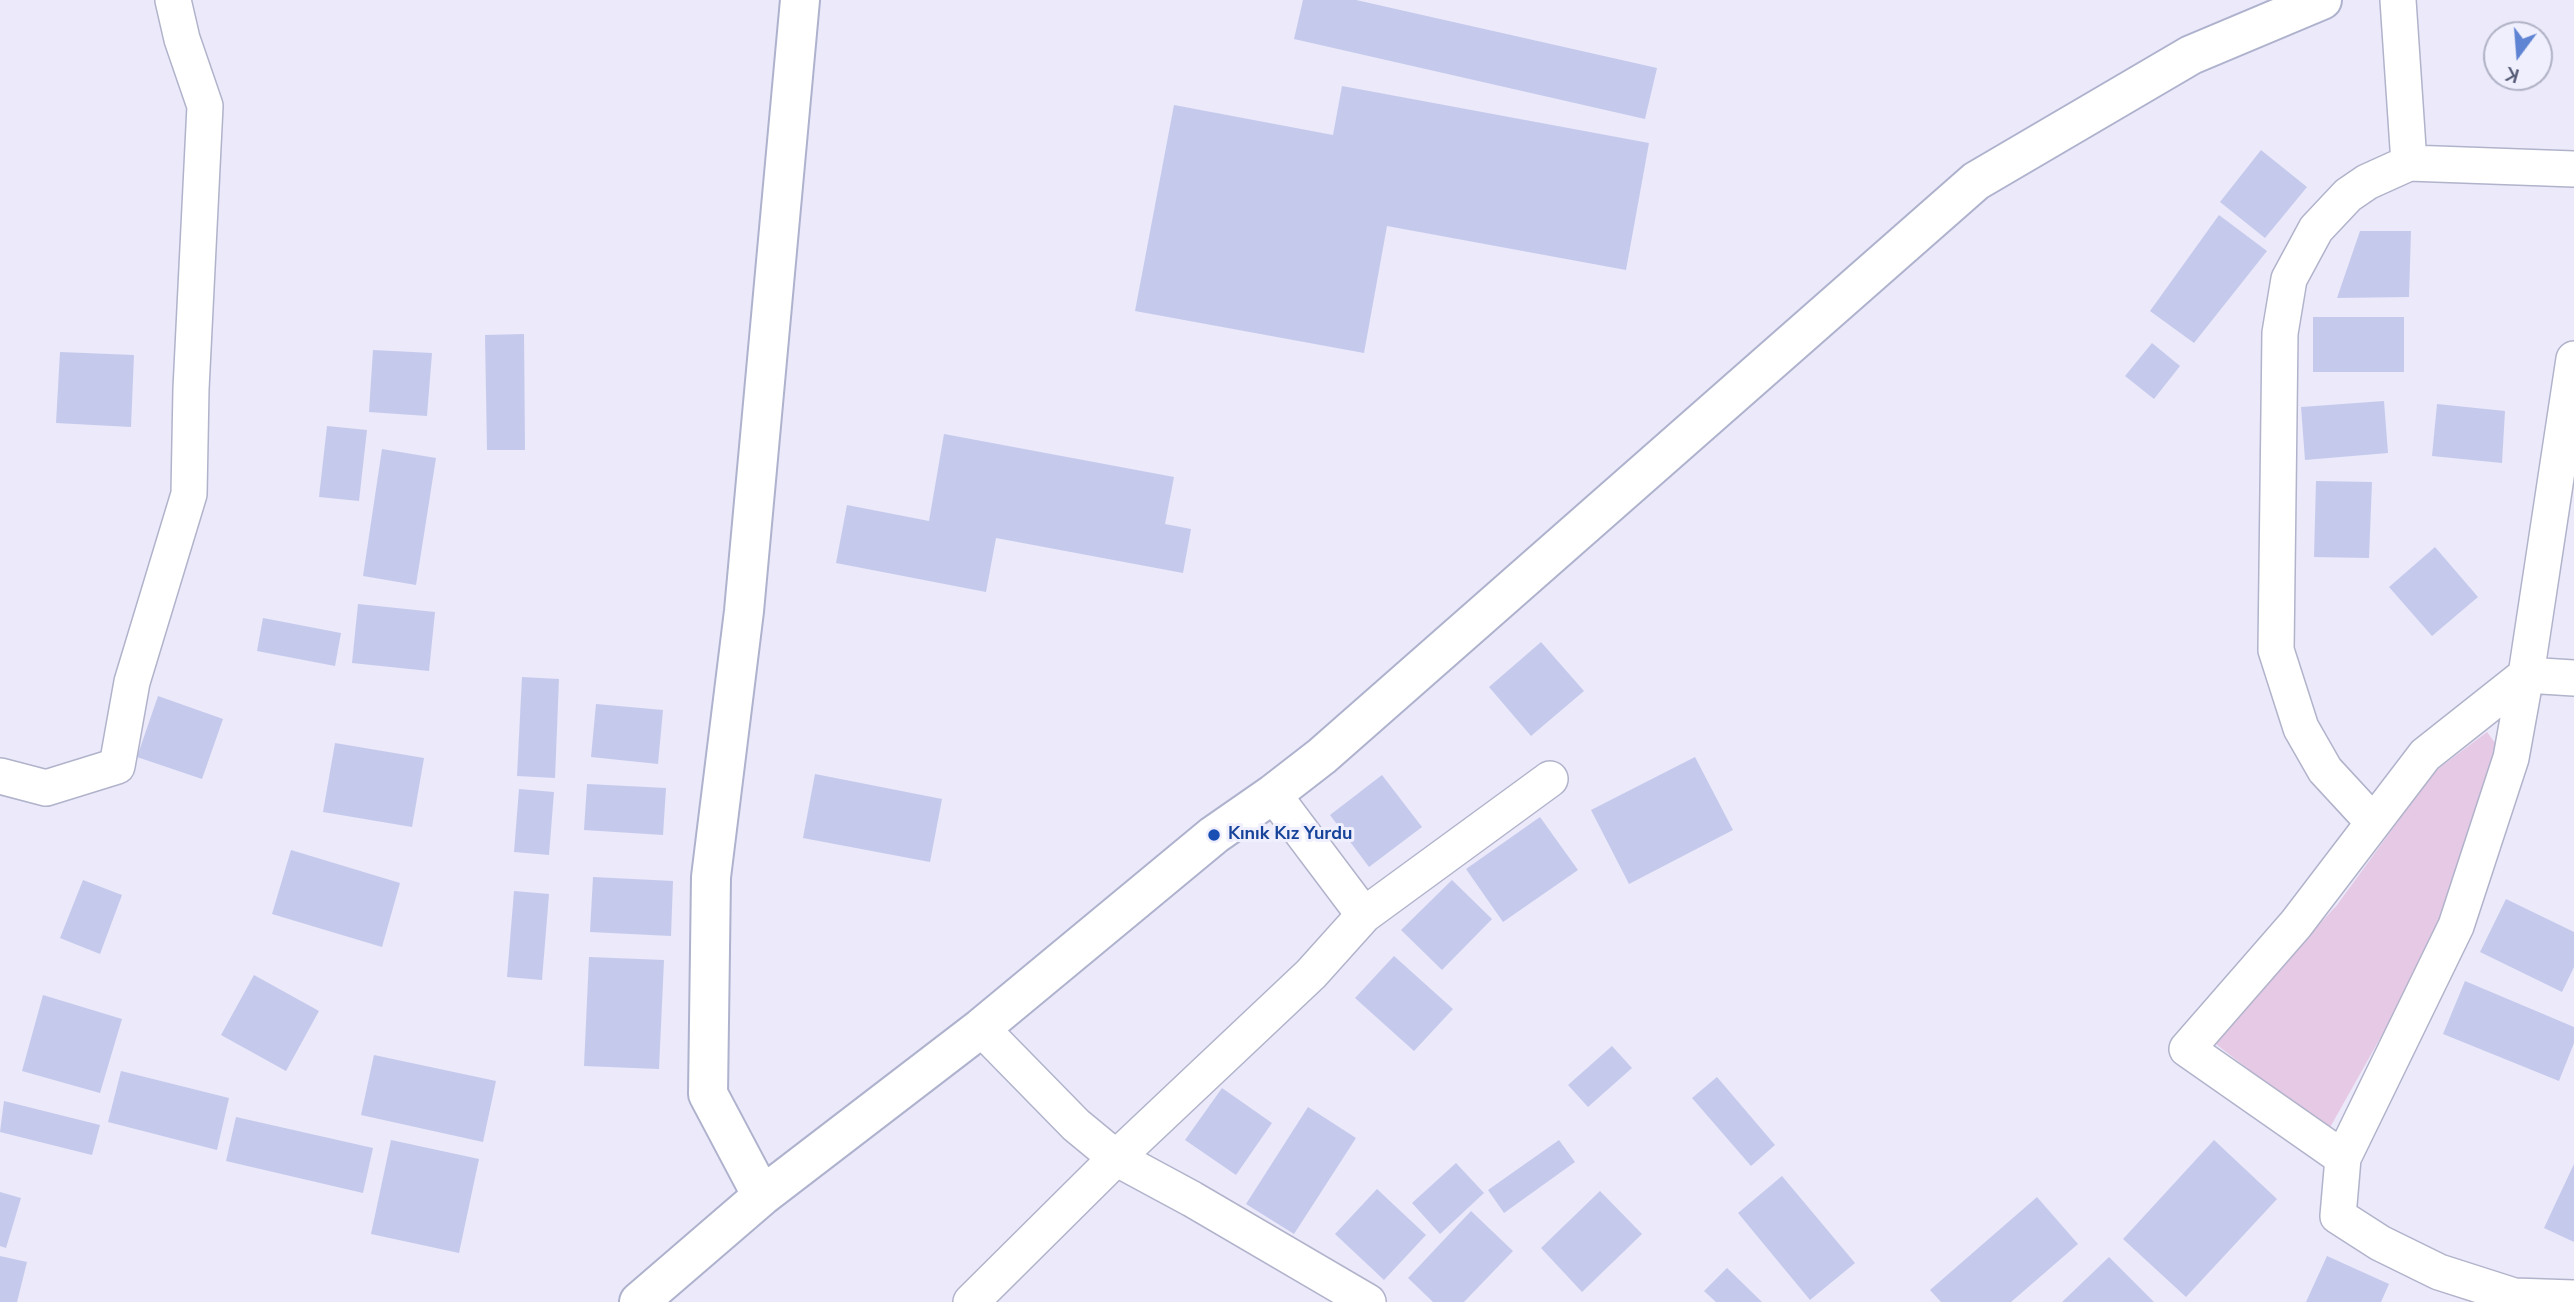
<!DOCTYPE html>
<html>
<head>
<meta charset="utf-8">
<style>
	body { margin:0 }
	#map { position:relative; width:2574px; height:1302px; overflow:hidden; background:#ebe9fa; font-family:"Nunito Sans",sans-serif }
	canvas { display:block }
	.north { position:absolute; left:2483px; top:21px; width:70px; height:70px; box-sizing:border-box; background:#f0effd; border:2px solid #b0b2c5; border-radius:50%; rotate:196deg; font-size:19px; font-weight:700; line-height:28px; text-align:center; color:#505671 }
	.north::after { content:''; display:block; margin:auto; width:24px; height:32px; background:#5f84d3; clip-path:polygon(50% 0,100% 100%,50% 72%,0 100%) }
</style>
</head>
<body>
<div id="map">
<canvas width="2574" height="1302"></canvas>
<div class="north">K</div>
</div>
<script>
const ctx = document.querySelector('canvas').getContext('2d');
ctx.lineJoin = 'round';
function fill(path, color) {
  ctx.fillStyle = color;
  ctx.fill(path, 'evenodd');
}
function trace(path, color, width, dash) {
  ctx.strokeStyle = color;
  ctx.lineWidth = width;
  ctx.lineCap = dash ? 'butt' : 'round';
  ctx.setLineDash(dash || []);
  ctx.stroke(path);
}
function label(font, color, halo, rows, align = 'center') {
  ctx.font = font + ' "Nunito Sans",sans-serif';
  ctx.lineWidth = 6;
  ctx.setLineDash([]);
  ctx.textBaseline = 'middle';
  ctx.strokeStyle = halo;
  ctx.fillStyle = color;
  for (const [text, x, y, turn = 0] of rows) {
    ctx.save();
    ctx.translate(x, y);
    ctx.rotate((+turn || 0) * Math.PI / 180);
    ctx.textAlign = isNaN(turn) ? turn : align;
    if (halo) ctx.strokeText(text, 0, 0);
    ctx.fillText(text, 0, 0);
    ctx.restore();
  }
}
const green = new Path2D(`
	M2487 732 2501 751 2442 928 2328 1131 2212 1041 2337 905 2434 772Z`);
const building = new Path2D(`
	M1303 0H1356L1657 68 1645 119 1294 39Z
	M1342 86 1649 143 1626 270 1387 226 1364 353 1135 311 1174 105 1333 135Z
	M2261 150 2307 187 2265 238 2220 202Z
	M2219 215 2267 251 2194 343 2150 311Z
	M2360 231H2411L2409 297 2337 298Z
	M2313 317H2404V372H2313Z
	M524 334 525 450H487L485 335Z
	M2152 343 2180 366 2154 399 2125 376Z
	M373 350 432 353 427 416 369 412Z
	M60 352 134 355 131 427 56 423Z
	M2384 401 2388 453 2305 460 2301 407Z
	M2437 404 2505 411 2502 463 2432 456Z
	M327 426 367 430 359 501 319 497Z
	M944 434 1174 477 1165 524 1191 529 1183 573 996 538 986 592 836 563 847 505 929 521Z
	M382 449 436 458 416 585 363 576Z
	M2316 481 2372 482 2369 558 2314 557Z
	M2435 547 2478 597 2432 636 2389 587Z
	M358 604 435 612 429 671 352 663Z
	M263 618 341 633 335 666 257 651Z
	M1541 642 1584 691 1531 736 1489 687Z
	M522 677 559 679 555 778 517 776Z
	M158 696 223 719 202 779 137 757Z
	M596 704 663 710 658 764 591 757Z
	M335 743 424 758 412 827 323 812Z
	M1695 757 1733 830 1629 884 1591 810Z
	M815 774 942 799 930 862 803 838Z
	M1382 775 1422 827 1369 867 1330 815Z
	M587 784 666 788 663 835 584 830Z
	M519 789 554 792 549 855 514 852Z
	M1540 817 1578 870 1503 922 1466 869Z
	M291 850 400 883 382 947 272 914Z
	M593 877 673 881 671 936 590 932Z
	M83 880 122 895 100 954 60 938Z
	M1452 880 1492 919 1442 970 1401 930Z
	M514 891 549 894 542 980 507 977Z
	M2506 899 2574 932V967L2562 992 2480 952Z
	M1394 956 1453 1009 1414 1051 1355 998Z
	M589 957 664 960 659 1069 584 1066Z
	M254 975 319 1011 286 1071 221 1035Z
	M2465 981 2574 1027V1043L2559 1081 2443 1034Z
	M43 995 122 1019 100 1093 22 1071Z
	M1612 1046 1632 1068 1588 1107 1568 1085Z
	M374 1055 496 1081 483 1142 361 1115Z
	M121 1071 229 1098 217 1150 108 1122Z
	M1717 1077 1775 1145 1751 1166 1692 1098Z
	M1222 1088 1272 1123 1236 1175 1185 1140Z
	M4 1101 100 1125 92 1155 0 1132Z
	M1308 1107 1356 1138 1294 1234 1246 1204Z
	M236 1117 373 1148 363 1193 226 1161Z
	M391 1140 479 1159 459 1253 371 1234Z
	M1559 1140 1575 1162 1504 1213 1488 1190Z
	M2214 1140 2277 1199 2186 1297 2123 1239Z
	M1456 1163 1484 1193 1440 1234 1412 1203Z
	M2574 1164V1242L2544 1228Z
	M1782 1176 1855 1263 1810 1300 1738 1213Z
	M1377 1189 1426 1235 1384 1280 1335 1234Z
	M1600 1191 1642 1234 1582 1292 1541 1248Z
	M0 1192 21 1198 6 1248 0 1246Z
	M2037 1197 2078 1244 2011 1302H1941L1930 1290Z
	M1471 1211 1513 1251 1464 1302H1433L1408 1278Z
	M0 1256 27 1262 17 1302H0Z
	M2327 1256 2389 1284 2381 1302H2306Z
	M2109 1257 2154 1302H2062Z
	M1727 1268 1762 1302H1716L1704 1291Z`);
const street = new Path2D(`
	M2398 0 2409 163 2574 169
	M2574 359 2526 675 2511 758 2456 926 2343 1158 2338 1216 2380 1243 2439 1272 2514 1296 2574 1298
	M0 776 46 788 117 766 132 682 189 494 191 389 205 106 182 39 173 0
	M1273 794 1364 915
	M2373 822 2325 770 2301 728 2276 650 2280 333 2289 279 2316 229 2348 195 2367 182 2409 163
	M981 1028 1076 1125 1116 1158 1192 1199 1368 1302
	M2343 1158 2187 1049 2296 924 2425 755 2526 675 2574 678
	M971 1302 1116 1158 1311 974 1364 915 1550 779`);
const secondary = new Path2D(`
	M762 1196 708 1094 711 877 744 611 800 0
	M639 1302 762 1196 981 1028 1214 835 1273 794 1322 756 1976 181 2191 55 2322 0`);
const markers = [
	[1214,835,7,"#1a4fb4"]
];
const transitNames = [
	["Kınık Kız Yurdu",1228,835]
];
fill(green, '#e6c9e4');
fill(building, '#c5caec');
trace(street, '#b1b3cb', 38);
trace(secondary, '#aeb2cd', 42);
trace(street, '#fff', 35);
trace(secondary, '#fff', 38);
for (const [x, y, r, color] of markers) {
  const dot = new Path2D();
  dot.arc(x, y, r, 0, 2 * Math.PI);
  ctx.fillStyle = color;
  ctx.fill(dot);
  trace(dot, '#f0effd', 2.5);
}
label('bold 18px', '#164399', '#f0effd', transitNames, 'left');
</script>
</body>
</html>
